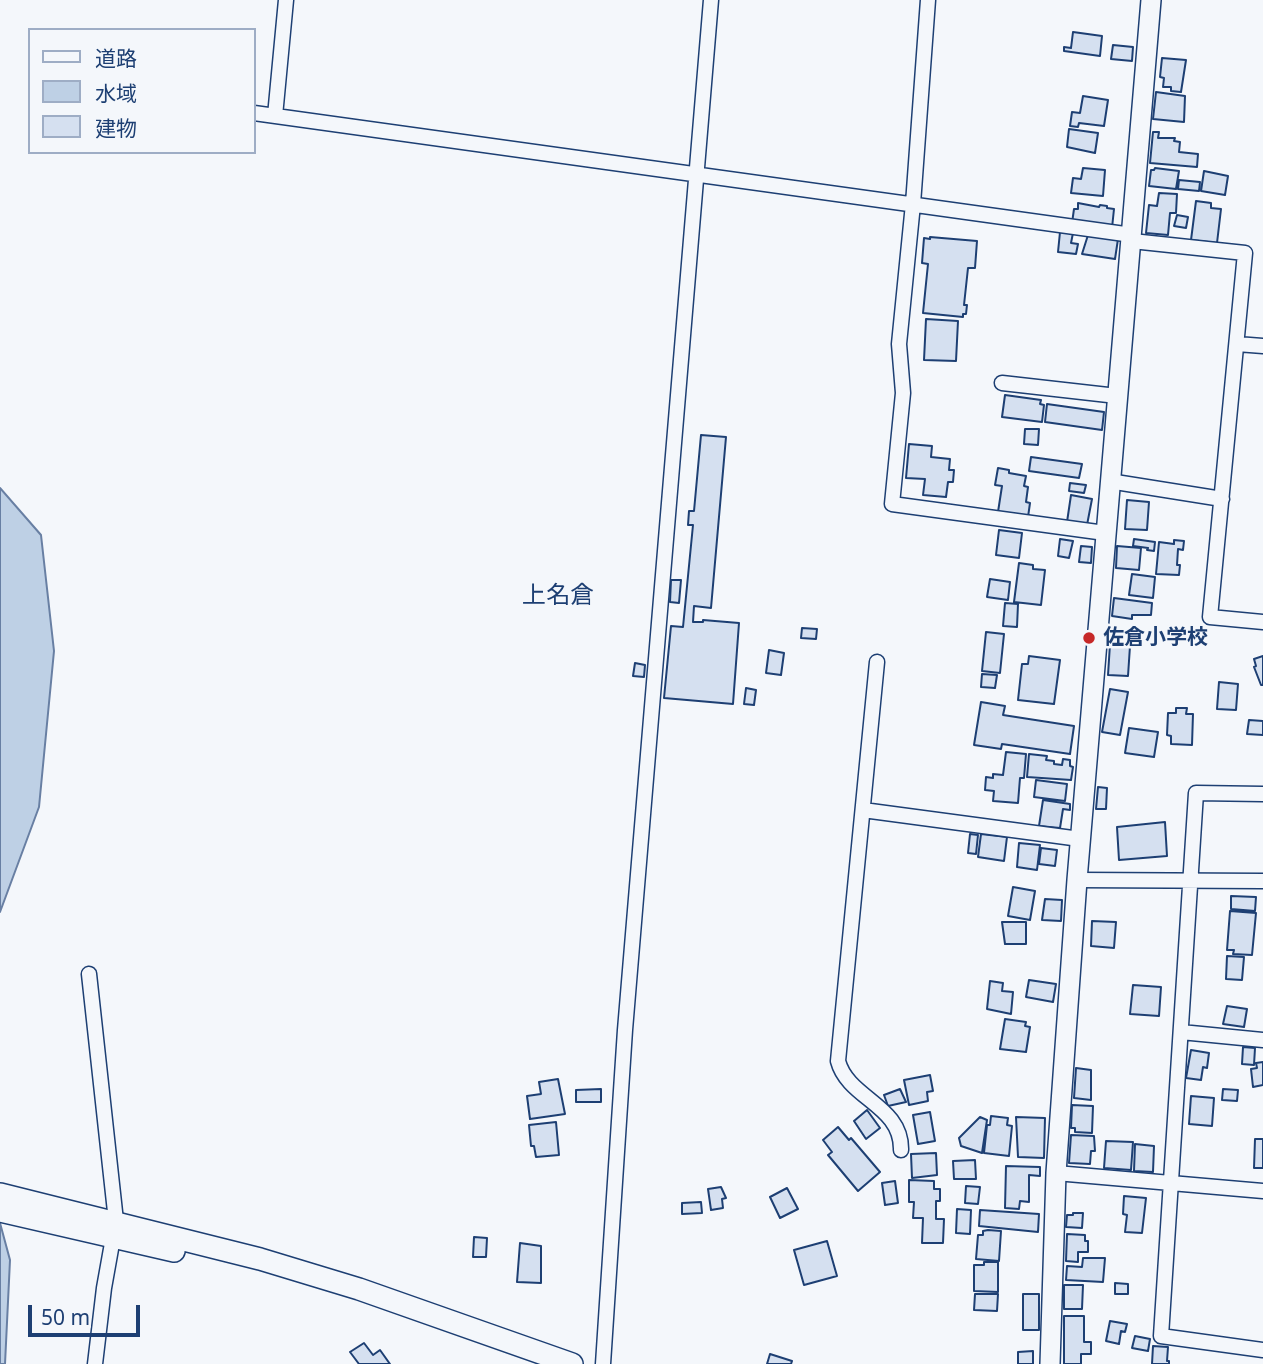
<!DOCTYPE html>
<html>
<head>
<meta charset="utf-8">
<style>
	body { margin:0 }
	#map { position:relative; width:1263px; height:1364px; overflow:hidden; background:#f4f7fb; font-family:"Noto Sans","Noto Sans JP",sans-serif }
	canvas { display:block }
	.legend { position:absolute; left:28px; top:28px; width:228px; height:126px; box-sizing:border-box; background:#f4f7fb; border:2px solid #9eadc5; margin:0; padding:9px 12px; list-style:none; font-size:21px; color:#1d3f73 }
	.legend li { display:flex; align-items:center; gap:14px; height:35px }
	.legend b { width:35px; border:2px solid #9eadc5 }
	.scale { position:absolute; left:28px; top:1305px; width:112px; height:32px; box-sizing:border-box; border:4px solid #1d3f73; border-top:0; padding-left:9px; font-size:21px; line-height:24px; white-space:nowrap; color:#1d3f73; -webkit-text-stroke:5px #f4f7fb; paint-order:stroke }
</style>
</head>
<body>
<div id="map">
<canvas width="1263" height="1364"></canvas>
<ul class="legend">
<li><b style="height:9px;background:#f4f7fb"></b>道路</li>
<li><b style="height:19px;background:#bed0e5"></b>水域</li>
<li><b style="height:19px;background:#d5e0f0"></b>建物</li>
</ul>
<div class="scale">50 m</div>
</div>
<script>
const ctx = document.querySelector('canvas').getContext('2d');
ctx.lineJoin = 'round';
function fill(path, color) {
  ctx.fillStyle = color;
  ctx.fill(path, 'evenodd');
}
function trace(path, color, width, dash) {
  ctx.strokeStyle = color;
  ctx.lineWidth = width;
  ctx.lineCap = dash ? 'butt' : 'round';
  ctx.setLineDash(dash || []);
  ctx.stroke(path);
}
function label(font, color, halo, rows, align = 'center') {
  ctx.font = font + ' "Noto Sans","Noto Sans JP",sans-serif';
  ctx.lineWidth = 5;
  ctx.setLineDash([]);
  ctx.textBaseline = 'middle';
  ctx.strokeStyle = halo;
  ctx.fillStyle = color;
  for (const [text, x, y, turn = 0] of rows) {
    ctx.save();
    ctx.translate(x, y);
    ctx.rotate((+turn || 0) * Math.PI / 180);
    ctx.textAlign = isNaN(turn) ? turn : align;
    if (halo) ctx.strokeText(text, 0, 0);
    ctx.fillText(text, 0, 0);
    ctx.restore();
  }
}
const water = new Path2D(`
	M0 488 41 535 54 651 39 807 0 912Z
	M0 1223 10 1260 5 1364H0Z`);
const building = new Path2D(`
	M1073 32 1102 36 1100 56 1064 51V47L1071 48Z
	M1113 45 1133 47 1132 61 1111 59Z
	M1162 58 1186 60 1181 92 1171 91V87H1163L1164 78 1160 77Z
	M1156 92 1185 96 1184 122 1153 119Z
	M1083 96 1108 100 1104 126 1079 123 1078 127 1070 126 1072 112 1080 113Z
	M1069 129 1098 133 1095 153 1067 147Z
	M1153 132H1159L1158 138H1175L1174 141 1180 142 1179 152 1198 154 1197 167 1150 163Z
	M1083 168 1105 170 1103 196 1071 193 1073 178 1081 179Z
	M1155 168 1179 171 1176 189 1149 186 1151 170H1154Z
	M1204 171 1228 176 1225 195 1201 191Z
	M1179 180 1200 182 1199 191 1178 189Z
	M1159 193 1177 194 1176 213H1170L1168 235 1146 233 1149 205 1157 206Z
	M1196 201 1211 203V208L1221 209 1217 243 1191 240Z
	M1078 203 1099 207 1100 205 1107 206V208L1114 209 1112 228 1072 223 1074 209H1078Z
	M1177 215 1188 217 1186 228 1174 226Z
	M1060 232 1073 233 1071 243 1078 244 1076 254 1058 252Z
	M1088 235 1118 239 1115 259 1082 254Z
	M930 237 977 241 975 268H968L964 305H967L966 314H963V317L923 313 928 264 922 263 924 238 930 239Z
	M926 319 958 321 956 361 924 360Z
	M1005 395 1041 400 1040 404 1044 405 1042 422 1002 417Z
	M1047 404 1104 412 1102 430 1045 422Z
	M1025 429H1039L1038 445 1024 444Z
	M701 435 726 437 711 608 694 606 693 622H703V620L739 623 733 704 664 698 671 626 683 627 693 525H688L689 511H694Z
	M909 444 932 446 931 457 950 459 949 470H954L953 482H948L946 497 923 495 925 479 906 478Z
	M1031 457 1082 464 1079 478 1029 471Z
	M998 468 1009 470V473L1026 476 1024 486 1028 487 1026 502 1030 503 1028 517 998 512 1002 486 995 485Z
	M1070 483 1086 485 1084 493 1069 491Z
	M1071 495 1092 499 1087 525 1067 522Z
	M1127 500 1149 502 1147 530 1125 529Z
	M999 530 1022 533 1019 558 996 555Z
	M1060 539 1073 541 1069 558 1058 556Z
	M1134 539 1155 542 1154 551 1147 550 1148 548 1133 546Z
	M1174 540 1184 541 1183 550 1178 549 1177 565H1180L1179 575 1156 574 1159 542 1174 544Z
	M1081 546 1092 547 1091 563 1079 562Z
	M1117 546 1141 548 1139 570 1116 568Z
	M1019 563 1033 565V569L1045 570 1041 605 1014 602Z
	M1132 574 1155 577 1153 598 1129 595Z
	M990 579 1010 582 1008 600 987 597Z
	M671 580H681L679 603 670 602Z
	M1114 598 1152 603 1151 615H1132V619L1112 616Z
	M1005 603 1018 604 1017 627 1003 626Z
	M802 628 817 629 816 639 801 638Z
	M986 632 1004 634 1000 673 982 671Z
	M1110 644 1130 646 1128 676 1108 675Z
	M769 650 784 653 781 675 766 673Z
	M1029 656 1060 660 1054 704 1018 700 1022 664H1028Z
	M1263 656V685H1261L1254 667 1256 666 1254 659Z
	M635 663 645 665 644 677 633 676Z
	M982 674 997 675 995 688 981 687Z
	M1219 682 1238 684 1236 710 1217 709Z
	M746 688 756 690 754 705 744 704Z
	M1110 689 1128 692 1120 735 1102 732Z
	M981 702 1005 706 1003 715 1074 726 1070 754 1002 744 1001 749 974 745Z
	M1176 708H1187L1186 714H1193L1192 745 1171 744V736L1167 735 1168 713H1176Z
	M1249 720 1263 721V735L1247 734Z
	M1129 728 1158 732 1154 757 1125 753Z
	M1006 752 1026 754 1024 778H1020L1018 803 993 801 994 791 985 790 986 777 993 778V774L1003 775Z
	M1029 754 1047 756 1046 760 1054 761V764L1062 765 1063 759 1070 760V766L1073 767 1071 780 1027 777Z
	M1036 780 1067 784 1065 801 1034 797Z
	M1098 787 1107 788 1106 809H1096Z
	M1043 800 1070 804V810L1063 809 1060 828 1039 826Z
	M1165 822 1167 856 1119 860 1117 827Z
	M970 834 978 835 976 854 968 853Z
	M981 834 1007 837 1004 861 978 857Z
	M1019 843 1040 845 1037 870 1017 867Z
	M1041 848 1057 850 1055 866 1039 864Z
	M1013 887 1035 891 1030 920 1008 916Z
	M1231 896 1256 897 1255 911 1231 909Z
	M1045 899 1062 900 1061 921 1042 920Z
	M1230 911 1256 913 1252 955 1233 954 1234 950H1227Z
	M1092 921 1116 922 1114 948 1091 946Z
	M1002 922H1026V944H1005Z
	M1227 956 1244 957 1242 980 1226 979Z
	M1029 980 1056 984 1053 1002 1026 997Z
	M990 981 1003 983 1002 991 1013 992 1011 1014 987 1009Z
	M1133 985 1161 987 1159 1016 1130 1014Z
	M1227 1006 1247 1009 1244 1027 1223 1024Z
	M1005 1019 1026 1022 1025 1026 1030 1027 1026 1052 1000 1049Z
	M1243 1047 1255 1048 1254 1065 1242 1064Z
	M1191 1050 1209 1053 1207 1068 1203 1067 1201 1080 1186 1078Z
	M1263 1062V1085L1253 1087 1251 1069 1257 1068 1256 1063Z
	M1076 1068 1091 1070V1100L1074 1098Z
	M930 1075 933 1091 927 1092 928 1101 909 1105 904 1080Z
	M558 1079 565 1114 530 1119 527 1096 541 1094 539 1082Z
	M601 1089V1102H576V1090Z
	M900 1089 906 1102 888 1106 884 1095Z
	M1223 1089 1238 1090 1237 1101 1222 1100Z
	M1191 1096 1214 1098 1212 1126 1189 1124Z
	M1072 1105 1093 1106 1092 1133 1075 1132V1128H1071Z
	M867 1110 880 1128 866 1139 854 1121Z
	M930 1112 935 1141 918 1144 913 1115Z
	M991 1116 1008 1118 1007 1125 1012 1126 1009 1156 984 1153 987 1125H990Z
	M980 1117 987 1120 982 1153 961 1146 959 1138Z
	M1016 1117 1045 1118 1044 1158 1018 1157Z
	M556 1122 559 1155 536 1157 534 1146H531L529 1125Z
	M838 1127 849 1140 851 1138 880 1172 858 1191 828 1155 832 1152 823 1140Z
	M1071 1135 1094 1136 1095 1151H1091L1090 1164 1069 1163Z
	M1255 1139H1263V1168H1254Z
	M1106 1141 1133 1142 1131 1170 1104 1168Z
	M1135 1144 1154 1146 1153 1172 1134 1171Z
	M936 1153 937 1175 912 1178 911 1154Z
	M975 1160 976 1179H954L953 1161Z
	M1006 1166 1040 1167V1176L1029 1175V1202L1020 1201 1019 1209 1005 1208Z
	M909 1180 934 1181V1189H940V1201H936V1219H944L943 1243H922L923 1218H913L914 1202H909Z
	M895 1181 898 1203 885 1205 882 1183Z
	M966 1186 980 1187 978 1204 965 1203Z
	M721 1187 726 1198 722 1199 723 1208 711 1210 708 1189Z
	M787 1188 798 1209 780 1218 770 1197Z
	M1124 1196 1146 1198 1142 1233 1125 1232 1127 1215 1123 1214Z
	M701 1202 702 1213 682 1214V1203Z
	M957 1209 971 1210 970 1234 956 1233Z
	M980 1210 1039 1214 1038 1232 979 1226Z
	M1073 1213H1083L1082 1228 1066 1227 1067 1215H1073Z
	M988 1230 1001 1231 999 1261 976 1259 978 1235H983V1231Z
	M1067 1234 1085 1235V1241H1088V1252H1078V1262L1066 1261Z
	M474 1237 487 1238 486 1257H473Z
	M827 1241 837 1276 804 1285 794 1250Z
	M520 1243 541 1246V1283L517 1282Z
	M1083 1258H1105L1103 1282 1066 1280 1067 1266 1082 1267Z
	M984 1262H998V1292L974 1291V1265H984Z
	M1115 1283 1128 1284V1294H1115Z
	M1064 1285H1083L1082 1309H1064Z
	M975 1294H998L997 1311 974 1310Z
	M1023 1294H1039V1330H1023Z
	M1064 1316H1084V1342H1091V1354H1081V1364H1064Z
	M1110 1321 1127 1324 1125 1332 1121 1331 1119 1344 1106 1341Z
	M1135 1336 1150 1339 1148 1351 1132 1348Z
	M364 1343 373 1355 380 1350 390 1364H359L350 1352Z
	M1153 1346 1168 1347 1167 1361H1169V1364H1152Z
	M1033 1351V1364H1018V1352Z
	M770 1354 792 1361 791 1364H767Z`);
const street = new Path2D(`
	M928 0 913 204 899 344 903 393 892 504 1105 533
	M254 113 1132 235
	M275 116 286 0
	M1132 241 1245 253 1210 617 1263 622
	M1237 344 1263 346
	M1002 383 1117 396
	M1109 481 1222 499
	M877 662 838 1061C848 1099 902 1105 901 1150
	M1263 794 1196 793 1161 1336 1263 1350
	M863 810 1080 839
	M1077 880 1263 881
	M89 974 116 1221 104 1288 95 1364
	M1181 1032 1263 1040
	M1056 1173 1263 1191
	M603 1364 625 1030 711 0`);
const secondary = new Path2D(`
	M1050 1364 1056 1173 1077 880 1151 0`);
const primary = new Path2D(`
	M0 1194 260 1259 359 1289 572 1364
	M0 1211 174 1251`);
const markers = [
	[1089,638,7,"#c62828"]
];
const poiNames = [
	["佐倉小学校",1103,638]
];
const quarterNames = [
	["上名倉",558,596]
];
fill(water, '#bed0e5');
trace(water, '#687fa3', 2);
fill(building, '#d5e0f0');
trace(building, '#1d3f73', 2);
trace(street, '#1d3f73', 17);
trace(secondary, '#1d3f73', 22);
trace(primary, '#1d3f73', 24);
trace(street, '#f4f7fb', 14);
trace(secondary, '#f4f7fb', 19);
trace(primary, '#f4f7fb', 21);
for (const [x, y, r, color] of markers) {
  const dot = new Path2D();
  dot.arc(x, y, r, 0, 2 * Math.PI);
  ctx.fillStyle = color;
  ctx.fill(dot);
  trace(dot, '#f4f7fb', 2.5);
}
label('bold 21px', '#1d3f73', '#f4f7fb', poiNames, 'left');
label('24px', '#1d3f73', '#f4f7fb', quarterNames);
</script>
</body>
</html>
